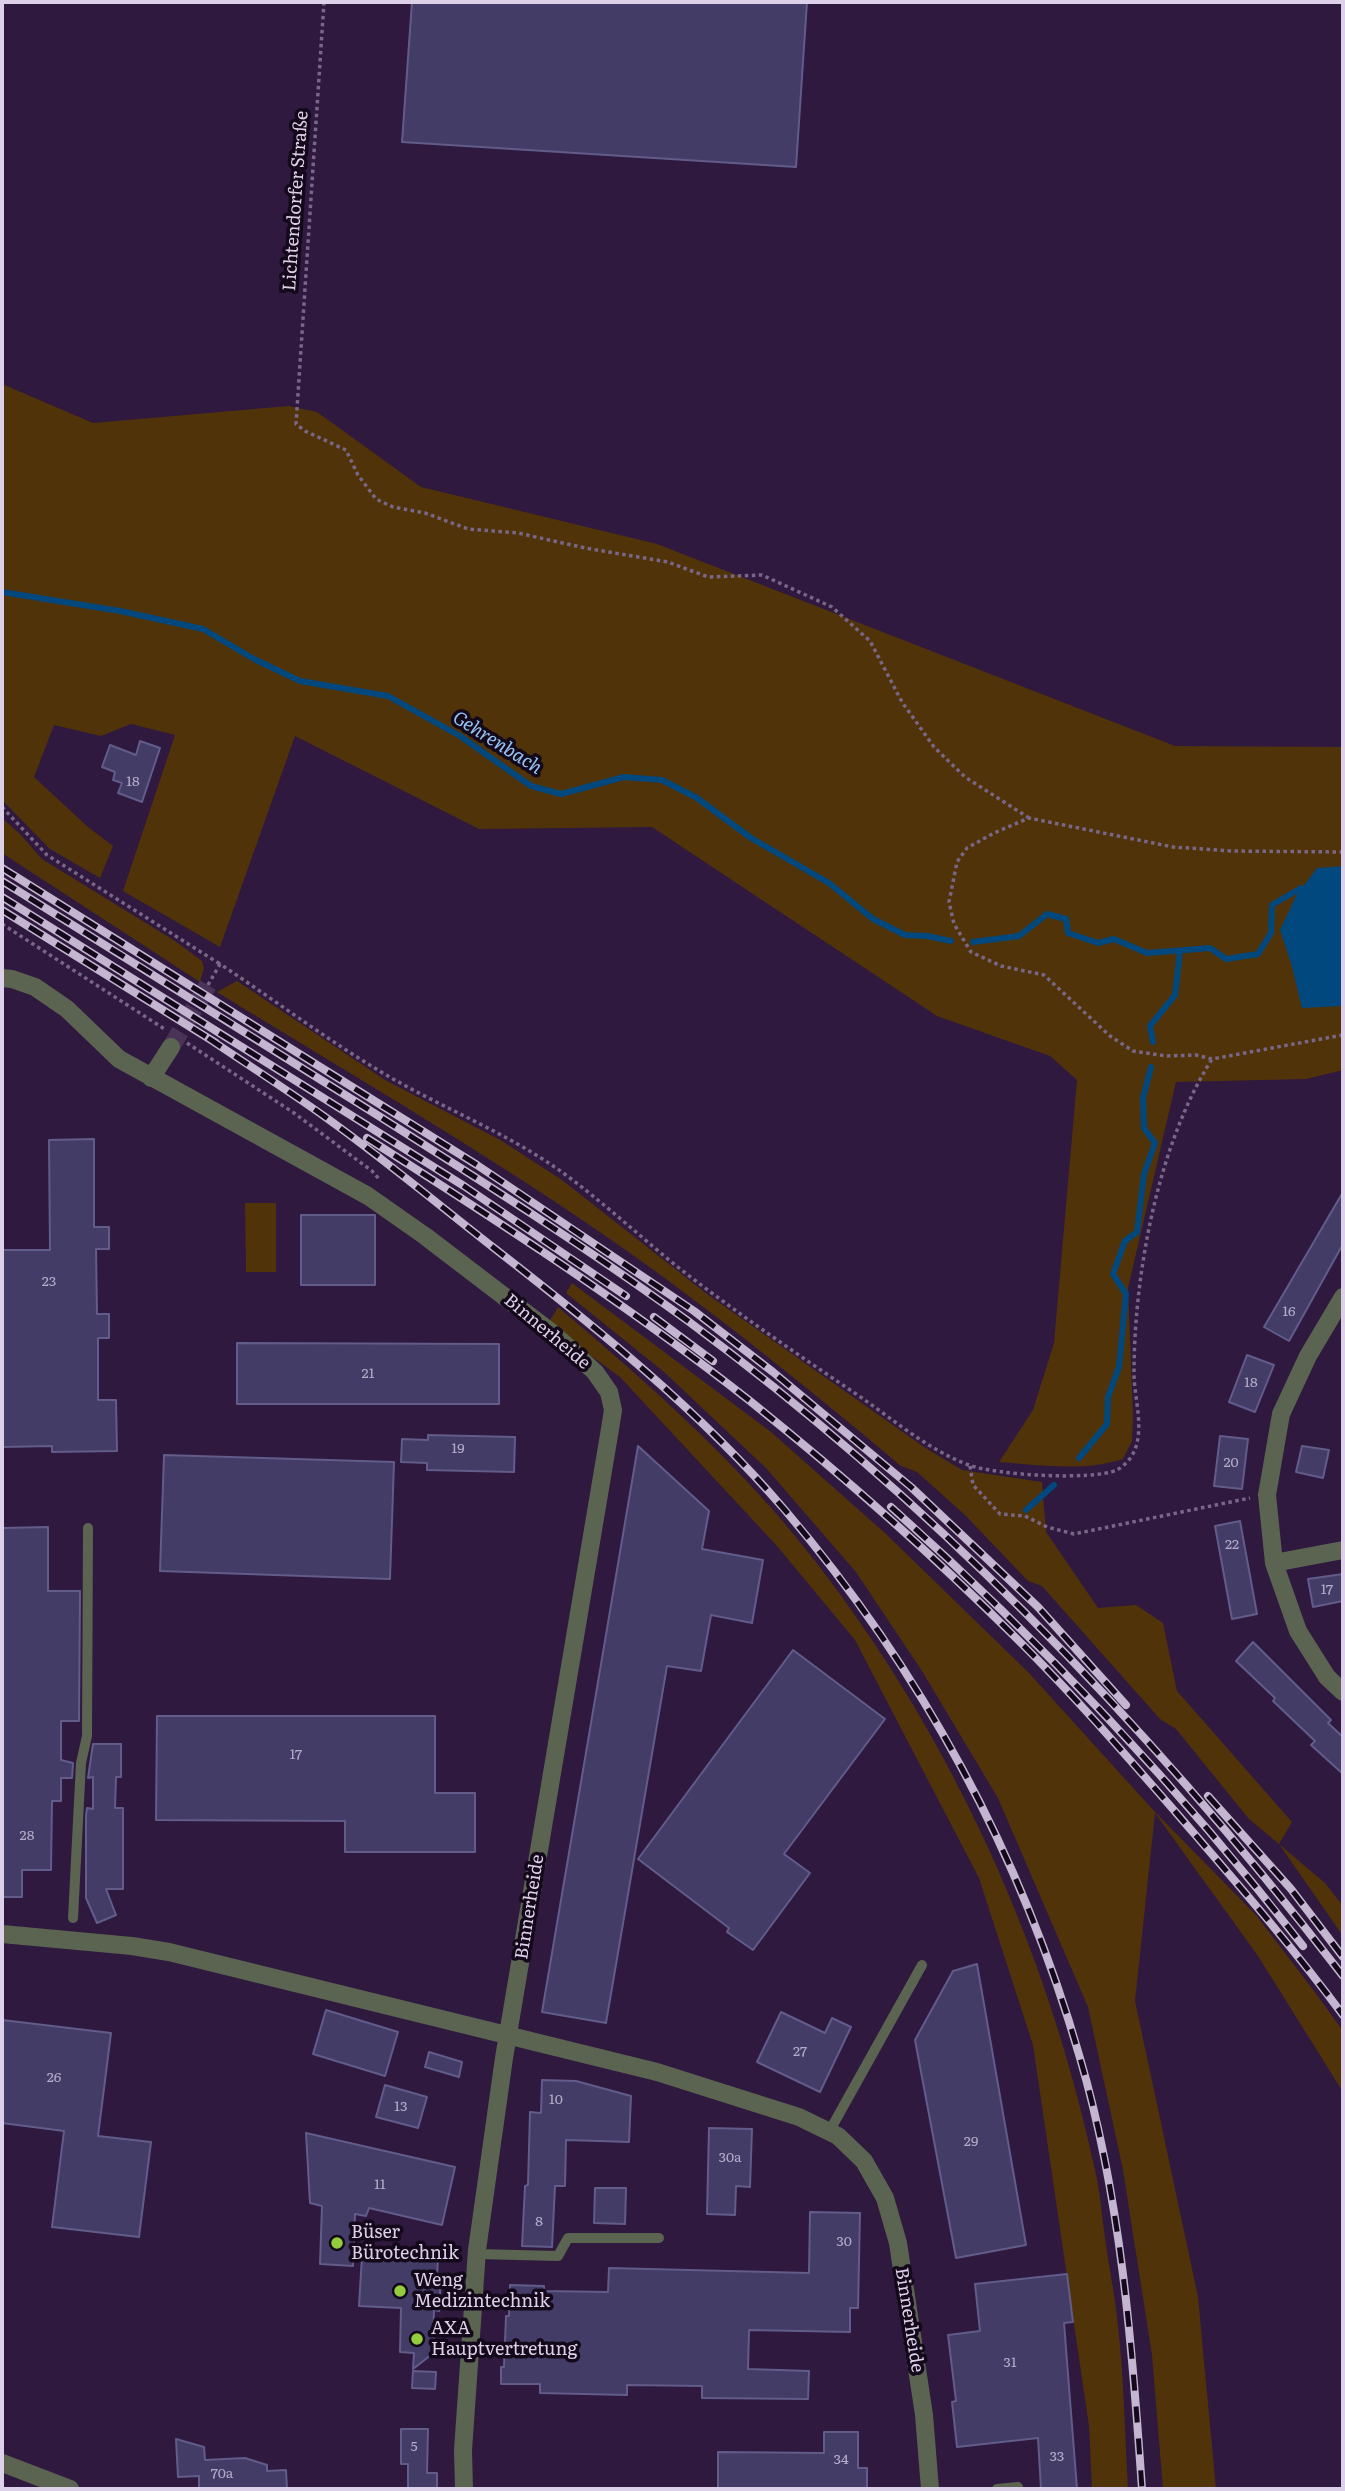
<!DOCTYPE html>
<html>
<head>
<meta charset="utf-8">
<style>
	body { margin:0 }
	#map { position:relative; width:1345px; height:2491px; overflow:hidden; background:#2f193f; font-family:Literata,serif }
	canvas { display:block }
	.frame { position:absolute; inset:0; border:4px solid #ddd0e9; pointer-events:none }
</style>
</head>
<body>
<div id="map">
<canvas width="1345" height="2491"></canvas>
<div class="frame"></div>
</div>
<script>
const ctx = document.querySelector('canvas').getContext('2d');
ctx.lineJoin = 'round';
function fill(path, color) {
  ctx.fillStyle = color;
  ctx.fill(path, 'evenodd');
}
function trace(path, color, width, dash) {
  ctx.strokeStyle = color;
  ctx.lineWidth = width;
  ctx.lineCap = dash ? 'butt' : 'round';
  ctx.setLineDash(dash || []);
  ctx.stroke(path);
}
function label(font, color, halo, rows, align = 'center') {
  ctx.font = font + ' Literata,serif';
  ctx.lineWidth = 7;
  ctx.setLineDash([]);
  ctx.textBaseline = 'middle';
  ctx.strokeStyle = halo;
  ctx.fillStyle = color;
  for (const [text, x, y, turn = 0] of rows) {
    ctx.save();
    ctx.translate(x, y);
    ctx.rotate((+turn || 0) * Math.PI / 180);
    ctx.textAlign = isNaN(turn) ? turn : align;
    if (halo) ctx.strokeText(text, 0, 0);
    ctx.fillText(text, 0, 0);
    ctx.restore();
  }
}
const green = new Path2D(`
	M2 384 93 423 289 406 317 412 421 487 657 544 1175 746 1343 747V1070L1306 1079 1176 1082 1128 1288 1133 1416 1132 1441 1123 1459C1083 1472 1041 1465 999 1462L1033 1410 1054 1343 1077 1080 1050 1056 937 1016 652 827 479 829 295 736 220 947 123 891 175 735 131 724 101 736 54 725 34 777 88 827 113 846 100 878 50 849 2 800Z
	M2 818 20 834 42 859 175 941 202 961 204 968 200 982 2 853Z
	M237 981 385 1080 502 1141 562 1180 707 1294 924 1447 962 1470 1042 1482 1046 1532 1098 1608 1136 1605 1163 1623 1177 1691 1292 1822 1279 1844 1325 1883 1343 1906V1936L1279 1844 1249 1819 1176 1729 1160 1719 1042 1586 1028 1581 965 1515 917 1472 901 1466C813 1392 724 1320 630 1253 497 1159 355 1077 217 992Z
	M245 1203H276V1272H246Z
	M572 1283 771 1432 886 1534 1028 1672 1155 1812 1256 1915 1314 1991 1343 2031V2092L1258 1956 1155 1813 1135 2001 1198 2297 1216 2489H1163L1152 2355 1123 2170 1088 2007 998 1798 922 1671 856 1572 766 1468 664 1372 566 1293Z
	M558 1307C650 1385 741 1465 815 1561 953 1739 1048 1950 1095 2170 1100 2192 1102 2215 1105 2238 1109 2267 1115 2296 1118 2326 1124 2380 1125 2435 1128 2489H1092L1089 2426 1033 2045 979 1878 855 1640 777 1546 620 1377 548 1324Z`);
const water = new Path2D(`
	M1343 866V1006L1302 1008 1291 963 1280 930 1296 896 1317 868Z`);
const stream = new Path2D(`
	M2 592 120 611 203 629 254 659 300 681 388 696 460 736 531 786 561 794 624 777 662 780 697 798 751 838 829 883 873 919 905 935 927 936 951 941
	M973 942 1019 936 1047 914 1066 919 1068 933 1098 943 1114 939 1147 953 1210 948 1226 959 1258 954 1271 933 1272 905 1301 888
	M1153 1042 1150 1026 1175 995 1180 951
	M1079 1458 1107 1424 1108 1397 1119 1367 1126 1294 1113 1274 1125 1241 1137 1232 1144 1174 1155 1143 1144 1128 1143 1098 1151 1067
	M1026 1510 1054 1485`);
const building = new Path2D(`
	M412 2H807L796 167 402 142Z
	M140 741 160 748 142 802 118 793 122 783 113 780 115 772 102 767 110 745 136 755Z
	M94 1139V1227H109V1249H96L97 1314H109V1338H98V1400H116L117 1451 52 1452V1446L2 1447V1250H50L49 1140Z
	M1343 1192V1244L1289 1341 1264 1327Z
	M301 1215H375V1285H301Z
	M237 1343 499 1344V1404H237Z
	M1247 1355 1274 1365 1255 1412 1229 1402Z
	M428 1435 515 1437 514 1472 427 1470V1463L401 1462 402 1439 428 1440Z
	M1220 1436 1248 1439 1242 1489 1214 1486Z
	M638 1446 709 1511 702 1549 763 1560 752 1623 711 1615 701 1671 667 1666 606 2023 542 2012Z
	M1302 1446 1329 1450 1323 1478 1296 1472Z
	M164 1455 394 1462 390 1579 160 1571Z
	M1240 1521 1257 1614 1232 1619 1215 1526Z
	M48 1527V1591H80L79 1721H61V1760L73 1763 72 1778H61V1801H52L51 1870H22V1897H2V1528Z
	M1343 1574V1601L1313 1607 1308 1579Z
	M1253 1642 1331 1720 1328 1723 1343 1737V1774L1311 1745 1315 1741 1273 1701 1275 1698 1236 1661Z
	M793 1650 885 1719 784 1854 810 1873 753 1950 727 1932 729 1928 638 1859Z
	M157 1716H435V1793H475V1852H345V1821L156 1820Z
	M93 1744H121V1777H116L115 1808H123V1889H106L116 1915 97 1923 86 1898V1816L87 1808 93 1809V1777L88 1778Z
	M977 1964 1026 2245 956 2258 915 2040 953 1971Z
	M326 2010 398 2032 385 2076 313 2054Z
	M781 2012 825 2033 832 2018 851 2027 820 2092 757 2062Z
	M2 2020 111 2033 98 2136 151 2142 139 2237 52 2227 64 2131 2 2123Z
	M429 2052 462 2062 459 2077 425 2067Z
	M542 2080 576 2081 631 2096 629 2142 566 2140 565 2186H555L552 2247 522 2246 525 2186 528 2185 530 2112 541 2113Z
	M385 2085 427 2097 418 2128 376 2117Z
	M709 2128 752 2129 750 2187 736 2186 735 2215 707 2214Z
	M306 2133 455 2167 442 2225 369 2208 366 2216 355 2214 353 2266 320 2264 322 2206 310 2203Z
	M595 2188H626L625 2224 594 2223Z
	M810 2212 860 2213 858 2308H850V2332L749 2330 748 2369 809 2371 808 2399 702 2398V2386L627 2385V2395L540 2393V2384H501V2367H504L506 2316H509L510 2285 544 2286V2291L608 2292 609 2268 809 2273Z
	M362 2256 438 2260 437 2276H441L439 2311 434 2310 433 2337 436 2341V2351L413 2369 414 2353 400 2352 401 2308 359 2306Z
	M1067 2274 1073 2322 1064 2323 1077 2489H1041L1038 2438 957 2447 952 2402 956 2401 948 2335 980 2331 975 2284Z
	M413 2371 436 2372 435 2389 412 2388Z
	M401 2429H428L427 2473H437V2489H408V2464H401Z
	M824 2432H858V2468H867V2489H718V2452L824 2453Z
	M176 2439 204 2447 205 2460 245 2458 267 2465V2471L286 2470 287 2489H199V2476L178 2477Z`);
const streetTunnel = new Path2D(`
	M171 1047 208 985`);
const path = new Path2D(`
	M324 2 296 424 305 431 346 450 358 475 376 499 393 507 425 513 468 529 518 533 585 548 668 562 708 577 762 575 832 607 870 641 902 702 934 747 965 777 1029 818
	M2 807 47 855 220 964
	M1343 852 1231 851 1173 847 1029 818 994 833 967 848 957 862 949 902 954 924 971 952 1001 966 1044 975 1110 1036 1133 1051 1166 1056 1196 1055 1212 1059 1343 1035
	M2 924 166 1030
	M208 985 220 964C276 1001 330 1042 388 1076 448 1111 513 1135 570 1178 607 1206 642 1238 679 1268 738 1314 800 1356 862 1398 895 1421 930 1451 969 1465 995 1475 1092 1481 1117 1470 1121 1468 1125 1464 1128 1461 1148 1438 1134 1400 1134 1374 1134 1274 1158 1144 1212 1059
	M187 1043 294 1113 372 1171 380 1180
	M970 1466 973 1485 1000 1514 1025 1516 1047 1527 1074 1534 1250 1498`);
const lane = new Path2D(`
	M73 1918 81 1763 87 1736 88 1528
	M829 2132 922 1965
	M477 2254 558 2256 568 2238H659
	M997 2489 1018 2487`);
const street = new Path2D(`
	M2 978 12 979 35 987 67 1009 119 1059 368 1196 425 1236 556 1336 595 1372 609 1392 613 1410 610 1429 504 2058 477 2250 463 2450 464 2489
	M151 1078 171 1047
	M1343 1297 1308 1356 1281 1414 1267 1495 1274 1563 1298 1631 1327 1677 1343 1692
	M1274 1563 1343 1550
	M2 1934 132 1946 169 1952 657 2072 799 2117 838 2136 864 2161 885 2198 898 2243 924 2415 930 2489
	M2 2463 70 2489`);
const rail = new Path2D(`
	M2 868 477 1165 694 1311 773 1372 911 1487 1038 1607 1126 1705
	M2 881C126 958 250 1035 374 1113 480 1180 586 1247 688 1321 937 1505 1154 1731 1343 1976
	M2 897 464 1186 626 1296
	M2 910 216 1043
	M208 1038C248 1065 289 1091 328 1119 385 1160 439 1205 494 1248 597 1328 699 1410 784 1509 921 1669 1022 1856 1080 2058 1121 2198 1132 2344 1142 2489
	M367 1138C498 1221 628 1305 750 1401 841 1474 930 1552 1013 1635 1071 1692 1125 1754 1179 1816 1235 1881 1292 1946 1343 2015
	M654 1317 713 1361
	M891 1507C1041 1641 1179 1787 1303 1946
	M1208 1796 1291 1889 1343 1957`);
const markers = [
	[337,2243,7,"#93cd3d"],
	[400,2291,7,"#93cd3d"],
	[417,2339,7,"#93cd3d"]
];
const numberNames = [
	["18",133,782],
	["23",49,1282],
	["16",1289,1312],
	["21",368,1374],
	["18",1251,1383],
	["19",458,1449],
	["20",1231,1463],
	["22",1232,1545],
	["17",1327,1590],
	["17",296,1755],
	["28",27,1836],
	["27",800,2052],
	["26",54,2078],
	["10",556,2100],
	["13",401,2107],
	["29",971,2142],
	["30a",730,2158],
	["11",380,2185],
	["8",539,2222],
	["30",844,2242],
	["31",1010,2363],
	["5",414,2447],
	["33",1057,2457],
	["34",841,2460],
	["70a",222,2474]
];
const streetNames = [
	["Lichtendorfer Straße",296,201,-86],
	["Binnerheide",547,1332,40],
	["Binnerheide",530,1907,-81],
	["Binnerheide",909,2320,81]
];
const poiNames = [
	["Büser",351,2233],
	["Bürotechnik",351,2254],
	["Weng",414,2281],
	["Medizintechnik",414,2302],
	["AXA",431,2329],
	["Hauptvertretung",431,2350]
];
const waterNames = [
	["Gehrenbach",497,743,32]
];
fill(green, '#513309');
fill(water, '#00487e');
trace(stream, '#00487e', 6);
fill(building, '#423c67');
trace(building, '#615c8a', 2);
trace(streetTunnel, '#493458', 18, [18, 9]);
trace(path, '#796787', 3.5, [3.5, 3.5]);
trace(lane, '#5a6450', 10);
trace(street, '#5a6450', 18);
trace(rail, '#c4b5d0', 8);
trace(rail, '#13091a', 5, [16]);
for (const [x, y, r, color] of markers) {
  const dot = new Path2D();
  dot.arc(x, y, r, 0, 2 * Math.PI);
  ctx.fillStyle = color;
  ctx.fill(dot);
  trace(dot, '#13091a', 2.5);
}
label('14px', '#b6abc8', null, numberNames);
label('18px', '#ddd0e9', '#13091a', streetNames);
label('18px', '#ddd0e9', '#13091a', poiNames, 'left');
label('italic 19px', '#95c4f4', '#13091a', waterNames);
</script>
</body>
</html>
